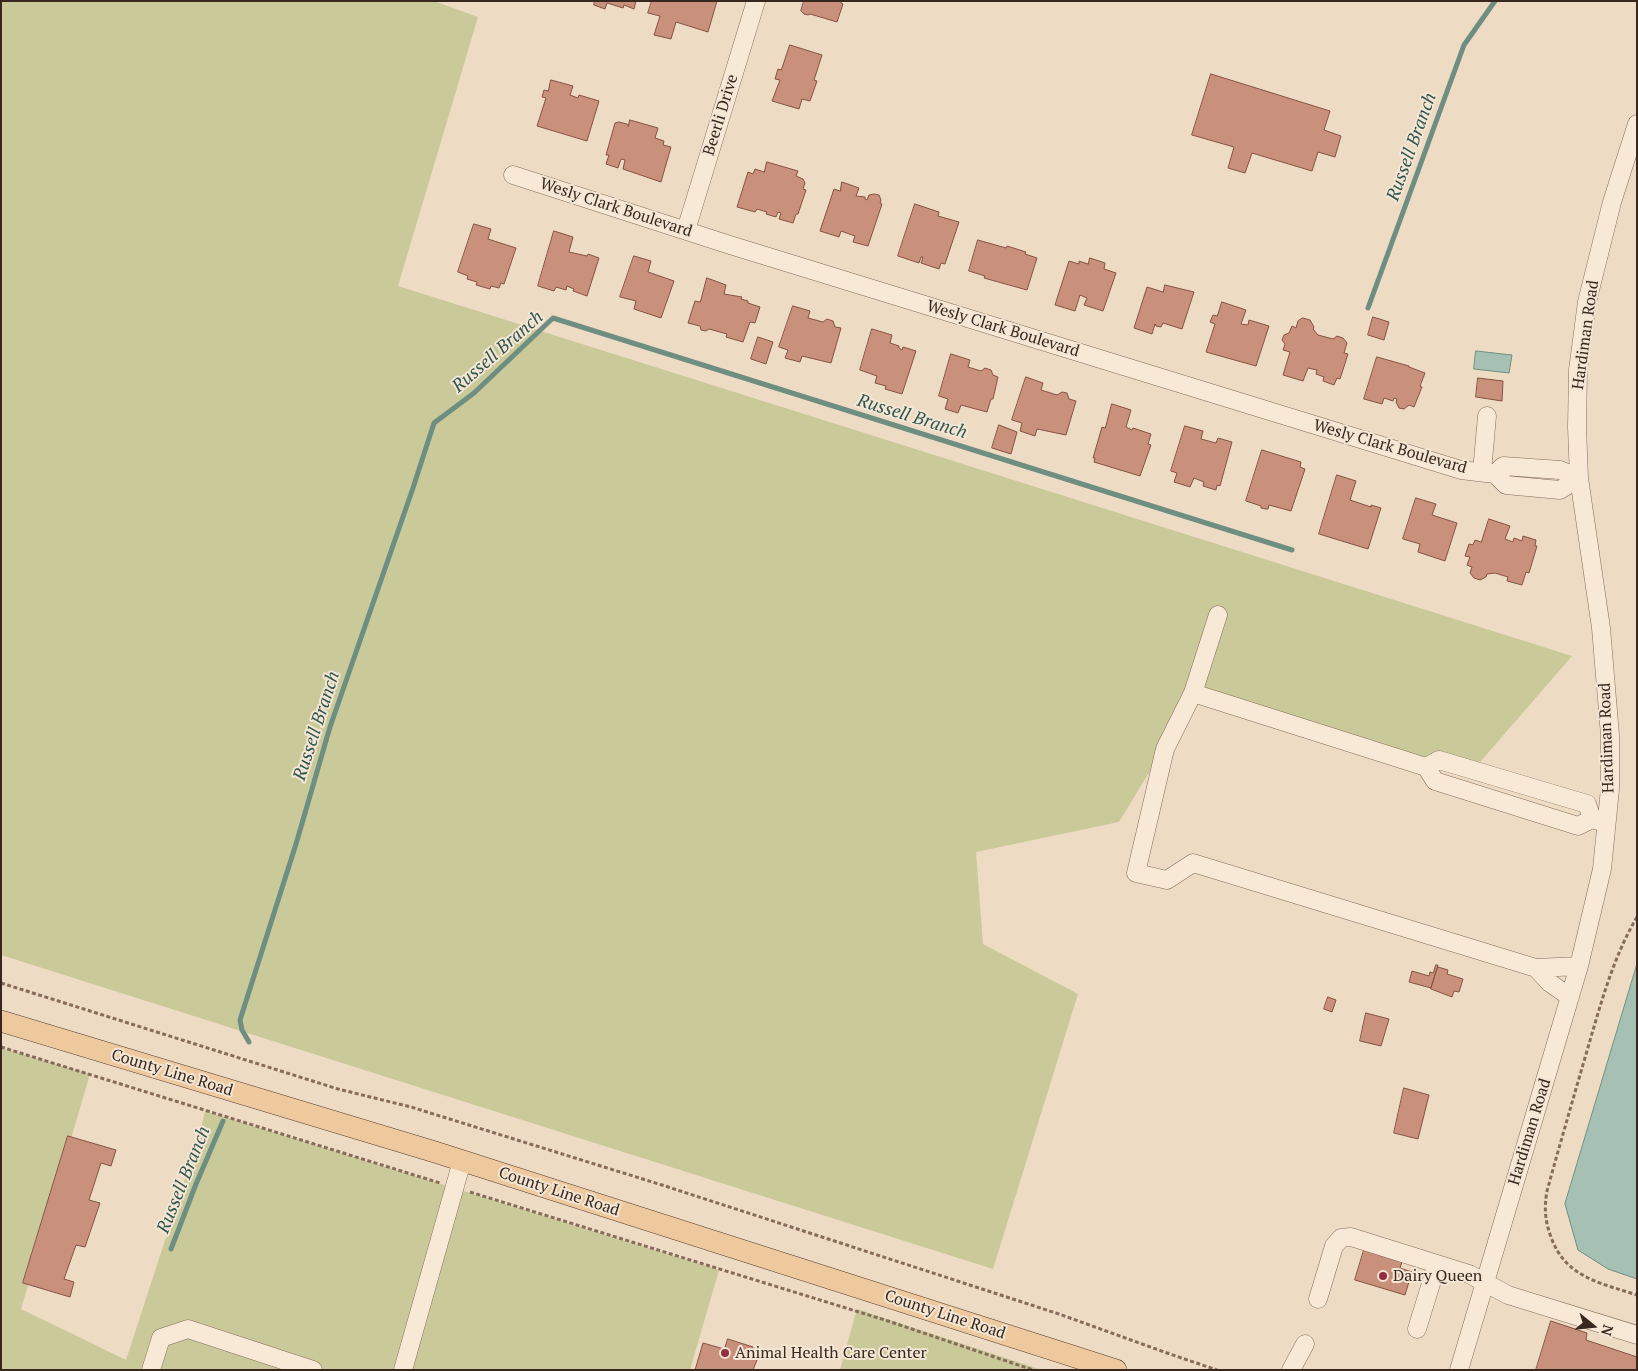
<!DOCTYPE html>
<html>
<head>
<meta charset="utf-8">
<style>
	body { margin:0 }
	#map { position:relative; width:1638px; height:1371px; overflow:hidden; background:#eddbc4; font-family:"PT Serif",serif }
	canvas { display:block }
	.frame { position:absolute; inset:0; border:2px solid #37271f; pointer-events:none }
	.north { position:absolute; left:1568px; top:1301px; width:50px; height:50px; -webkit-text-stroke:4px #f4e6d4; paint-order:stroke; rotate:107deg; font-size:14px; font-weight:700; line-height:20px; text-align:center; color:#37271f }
	.north::after { content:''; display:block; margin:auto; width:18px; height:22px; background:#37271f; clip-path:polygon(50% 0,100% 100%,50% 72%,0 100%) }
</style>
</head>
<body>
<div id="map">
<canvas width="1638" height="1371"></canvas>
<div class="frame"></div>
<div class="north">N</div>
</div>
<script>
const ctx = document.querySelector('canvas').getContext('2d');
ctx.lineJoin = 'round';
function fill(path, color) {
  ctx.fillStyle = color;
  ctx.fill(path, 'evenodd');
}
function trace(path, color, width, dash) {
  ctx.strokeStyle = color;
  ctx.lineWidth = width;
  ctx.lineCap = dash ? 'butt' : 'round';
  ctx.setLineDash(dash || []);
  ctx.stroke(path);
}
function label(font, color, halo, rows, align = 'center') {
  ctx.font = font + ' "PT Serif",serif';
  ctx.lineWidth = 4;
  ctx.setLineDash([]);
  ctx.textBaseline = 'middle';
  ctx.strokeStyle = halo;
  ctx.fillStyle = color;
  for (const [text, x, y, turn = 0] of rows) {
    ctx.save();
    ctx.translate(x, y);
    ctx.rotate((+turn || 0) * Math.PI / 180);
    ctx.textAlign = isNaN(turn) ? turn : align;
    if (halo) ctx.strokeText(text, 0, 0);
    ctx.fillText(text, 0, 0);
    ctx.restore();
  }
}
const green = new Path2D(`
	M1 1H434L478 17 398 286 1572 656 1468 776 1195 697 1119 822 976 852 983 944 1078 994 993 1269 1 955Z
	M1 1048 90 1074 21 1309 126 1360 200 1133 205 1111 719 1270 690 1370H1Z
	M857 1309 1042 1370H840Z`);
const water = new Path2D(`
	M1476 351 1512 355 1509 373 1474 369Z
	M1637 964V1279L1608 1269 1578 1250 1565 1204Z`);
const stream = new Path2D(`
	M1368 308 1464 45 1495 1
	M249 1042 242 1030 240 1020 296 844 330 727 413 488 434 423 474 393 553 318 1292 550
	M171 1249 196 1184 223 1121`);
const building = new Path2D(`
	M595 1H636L634 9 624 5 623 8 607 3 605 9 594 5Z
	M652 1H717L708 32 676 22 671 39 654 35 660 16 648 13Z
	M804 1H841V3L843 4 837 22 810 14 808 15 804 14 801 11Z
	M790 45 822 55 814 80 817 81 810 101 802 99 799 109 772 101 780 80 775 79 778 69 781 70Z
	M1211 74 1330 111 1324 130 1341 136 1335 157 1318 152 1312 171 1252 153 1245 173 1228 168 1234 147 1192 135Z
	M551 80 573 86 570 95 578 98 579 95 599 101 587 141 537 126 546 98 542 97 544 90 548 91Z
	M630 120 658 128 655 138 664 141 663 145 671 147 661 182 623 169 625 160 621 159 618 168 606 164 609 155H606L615 123 619 122 627 124 628 126Z
	M767 162 798 171 796 176 803 179 805 183 803 189 806 190 798 214H796L793 223 779 219 781 213 778 212 776 217 766 214 767 212 757 209 755 212 737 207 748 172 753 174 755 169 764 172Z
	M842 182 859 188 856 196 865 197V199L867 200 869 195 874 194 879 195 881 200 880 203 882 204 868 246 853 242 855 236 841 231 839 237 820 231 834 189 840 191Z
	M915 204 939 212 938 216 959 222 945 264 941 263 939 269 921 263 923 257H921L919 263 898 256Z
	M474 224 491 229 488 239 516 248 504 284 501 283 499 288 491 286 490 289 476 285 477 282 467 279 468 276 458 272Z
	M554 231 573 237 569 252 587 256 588 254 599 258 587 296 573 291 574 289 567 286 566 290 556 287 554 291 538 286Z
	M978 240 1006 248 1007 246 1026 252 1025 254 1037 258 1027 290 984 278 985 276 969 271Z
	M634 256 651 261 648 272 674 281 661 318 634 309 636 301 620 297Z
	M1090 258 1105 263 1104 269 1116 273 1103 311 1084 305 1087 298 1080 295 1075 311 1055 305 1069 261 1079 264V261L1088 264Z
	M707 278 726 285 724 294 742 297 741 299 748 301V303L760 307 755 323 750 322 743 342 726 337 727 334 709 329 706 331 701 330 700 326 688 323 695 301 700 302Z
	M1165 285 1194 292 1182 329 1163 323 1161 327 1156 326 1155 324 1152 334 1134 328 1147 287 1163 292Z
	M1222 302 1246 310 1241 324 1248 325 1249 320 1269 326 1256 366 1206 352 1215 324 1210 322 1213 315 1217 316Z
	M793 306 810 311 808 318 823 322 827 319 833 321 835 327 841 328 831 363 802 356 800 362 785 358 788 350 779 347Z
	M1373 317 1389 322 1384 340 1368 335Z
	M1303 318 1310 320 1314 327 1313 329 1318 335 1333 339 1337 336 1343 338 1347 343 1344 353 1348 354 1340 379 1337 378 1334 385 1323 381 1324 377 1316 374 1317 370 1308 368 1303 381 1283 375 1290 352 1283 350 1285 344 1282 340 1284 335 1289 333 1292 326 1296 328 1298 321Z
	M872 329 892 335 890 343 899 346V348L902 350 903 347 916 351 902 394 885 389 886 386 875 383 877 376 860 370Z
	M758 337 773 342 766 364 751 359Z
	M951 354 970 360 968 367 981 371 985 368 991 370 993 375 998 377 993 399H991L987 412 961 405 958 413 945 409 948 399 939 396Z
	M1377 357 1409 366V367L1425 373 1420 386 1422 387 1414 407 1409 405 1404 409 1399 408 1396 402 1397 399 1394 398 1393 401 1384 398 1382 404 1364 399Z
	M1026 377 1043 383 1041 390 1057 395 1062 392 1067 393 1069 399 1076 401 1066 435 1037 429 1035 436 1020 431 1022 423 1012 420Z
	M1478 378 1503 381 1502 401 1476 397Z
	M1112 404 1131 410 1126 427 1132 430 1133 428 1151 434 1148 444 1151 445 1140 476 1094 462 1095 458H1093L1102 427 1105 428Z
	M999 425 1017 432 1011 454 992 448Z
	M1185 426 1203 431 1201 439 1216 443 1218 438 1232 442 1220 486 1217 485 1216 490 1203 486 1204 482 1194 478 1190 487 1174 482 1177 473 1171 471Z
	M1262 450 1301 462 1300 467 1305 469 1291 511 1269 505 1268 509H1266L1261 508V506L1246 501Z
	M1337 475 1356 481 1350 500 1371 507V505L1381 508 1368 549 1319 534Z
	M1416 498 1436 504 1432 515 1457 523 1445 561 1418 552 1420 544 1403 539Z
	M1489 519 1510 526 1505 539 1513 542 1514 538 1522 541 1523 536 1536 540 1535 546H1537L1529 573 1526 572 1522 585 1507 581 1508 577 1495 573 1487 574 1486 577 1480 580 1474 578 1470 573 1472 567 1467 565 1470 557 1465 556 1469 544 1473 545 1475 540 1481 542Z
	M1436 965H1438L1431 988 1409 982 1412 971 1429 976 1430 972 1433 973Z
	M1438 967 1448 970 1447 974 1463 979 1459 992 1454 991 1452 997 1431 989Z
	M1328 997 1336 1000 1332 1012 1324 1009Z
	M1366 1013 1389 1019 1381 1046 1360 1041Z
	M1404 1088 1429 1095 1418 1139 1394 1133Z
	M68 1136 116 1150 111 1166 101 1163 89 1200 100 1203 85 1247 76 1245 64 1279 74 1282 70 1297 23 1283Z
	M1364 1250 1402 1262 1400 1268 1412 1272 1405 1295 1355 1280Z
	M1551 1321 1587 1333 1586 1340 1637 1357V1370H1536Z
	M728 1339 753 1347 750 1357 757 1360 753 1370H695L703 1343 724 1349Z`);
const path = new Path2D(`
	M1637 917C1615 954 1603 996 1591 1037 1576 1089 1561 1140 1547 1191 1544 1208 1545 1221 1551 1237 1565 1277 1600 1283 1637 1295
	M1 983 338 1089 411 1107 662 1185 1059 1314 1167 1353 1217 1370
	M1 1047 440 1183
	M470 1192 888 1321 1033 1370`);
const minor = new Path2D(`
	M513 175 730 245 1461 470 1495 474 1506 485 1560 490 1579 478
	M686 230 756 1
	M1482 472 1487 416
	M1495 474 1503 466 1560 470 1579 478
	M1218 615 1193 693 1426 767
	M1193 693 1165 749 1136 873 1167 880 1193 863 1536 968 1579 966
	M1592 819 1587 804 1439 760 1426 767 1435 781 1578 826 1592 819 1606 823
	M1536 968 1550 983 1570 997
	M1318 1299 1334 1246 1341 1238 1351 1237 1469 1274 1508 1295 1637 1335
	M1417 1329 1437 1264
	M151 1370 161 1338 188 1329 313 1370
	M403 1370 462 1161
	M1291 1370 1305 1344
	M1459 1370 1579 966 1602 869 1610 789V735L1601 628 1579 478 1577 427 1578 370 1587 302 1612 202 1637 124`);
const major = new Path2D(`
	M1 1021 435 1152 1116 1370`);
const markers = [
	[1383,1276,5,"#942d3d"],
	[725,1353,5,"#942d3d"]
];
const streetNames = [
	["Beerli Drive",721,115,-73],
	["Wesly Clark Boulevard",616,208,18],
	["Wesly Clark Boulevard",1003,329,17],
	["Hardiman Road",1586,335,-82],
	["Wesly Clark Boulevard",1390,447,16],
	["Hardiman Road",1607,738,-92],
	["County Line Road",172,1073,17],
	["Hardiman Road",1530,1132,-73],
	["County Line Road",559,1192,18],
	["County Line Road",945,1315,18]
];
const poiNames = [
	["Dairy Queen",1393,1276],
	["Animal Health Care Center",735,1353]
];
const waterNames = [
	["Russell Branch",1412,147,-70],
	["Russell Branch",498,352,-41],
	["Russell Branch",912,417,17],
	["Russell Branch",317,726,-72],
	["Russell Branch",184,1180,-68]
];
fill(green, '#cac999');
fill(water, '#a6c0b4');
trace(water, '#6d8e81', 1);
trace(stream, '#6d8e81', 5);
fill(building, '#c9907c');
trace(building, '#855242', 1);
trace(minor, '#876c5b', 19);
trace(major, '#553b2f', 22);
trace(path, '#876c5b', 3, [4, 2.5]);
trace(minor, '#f8e9d7', 18);
trace(major, '#eec99e', 21);
for (const [x, y, r, color] of markers) {
  const dot = new Path2D();
  dot.arc(x, y, r, 0, 2 * Math.PI);
  ctx.fillStyle = color;
  ctx.fill(dot);
  trace(dot, '#f4e6d4', 2);
}
label('16px', '#37271f', '#f4e6d4', streetNames);
label('16px', '#37271f', '#f4e6d4', poiNames, 'left');
label('italic 18px', '#2f564e', '#f4e6d4', waterNames);
</script>
</body>
</html>
